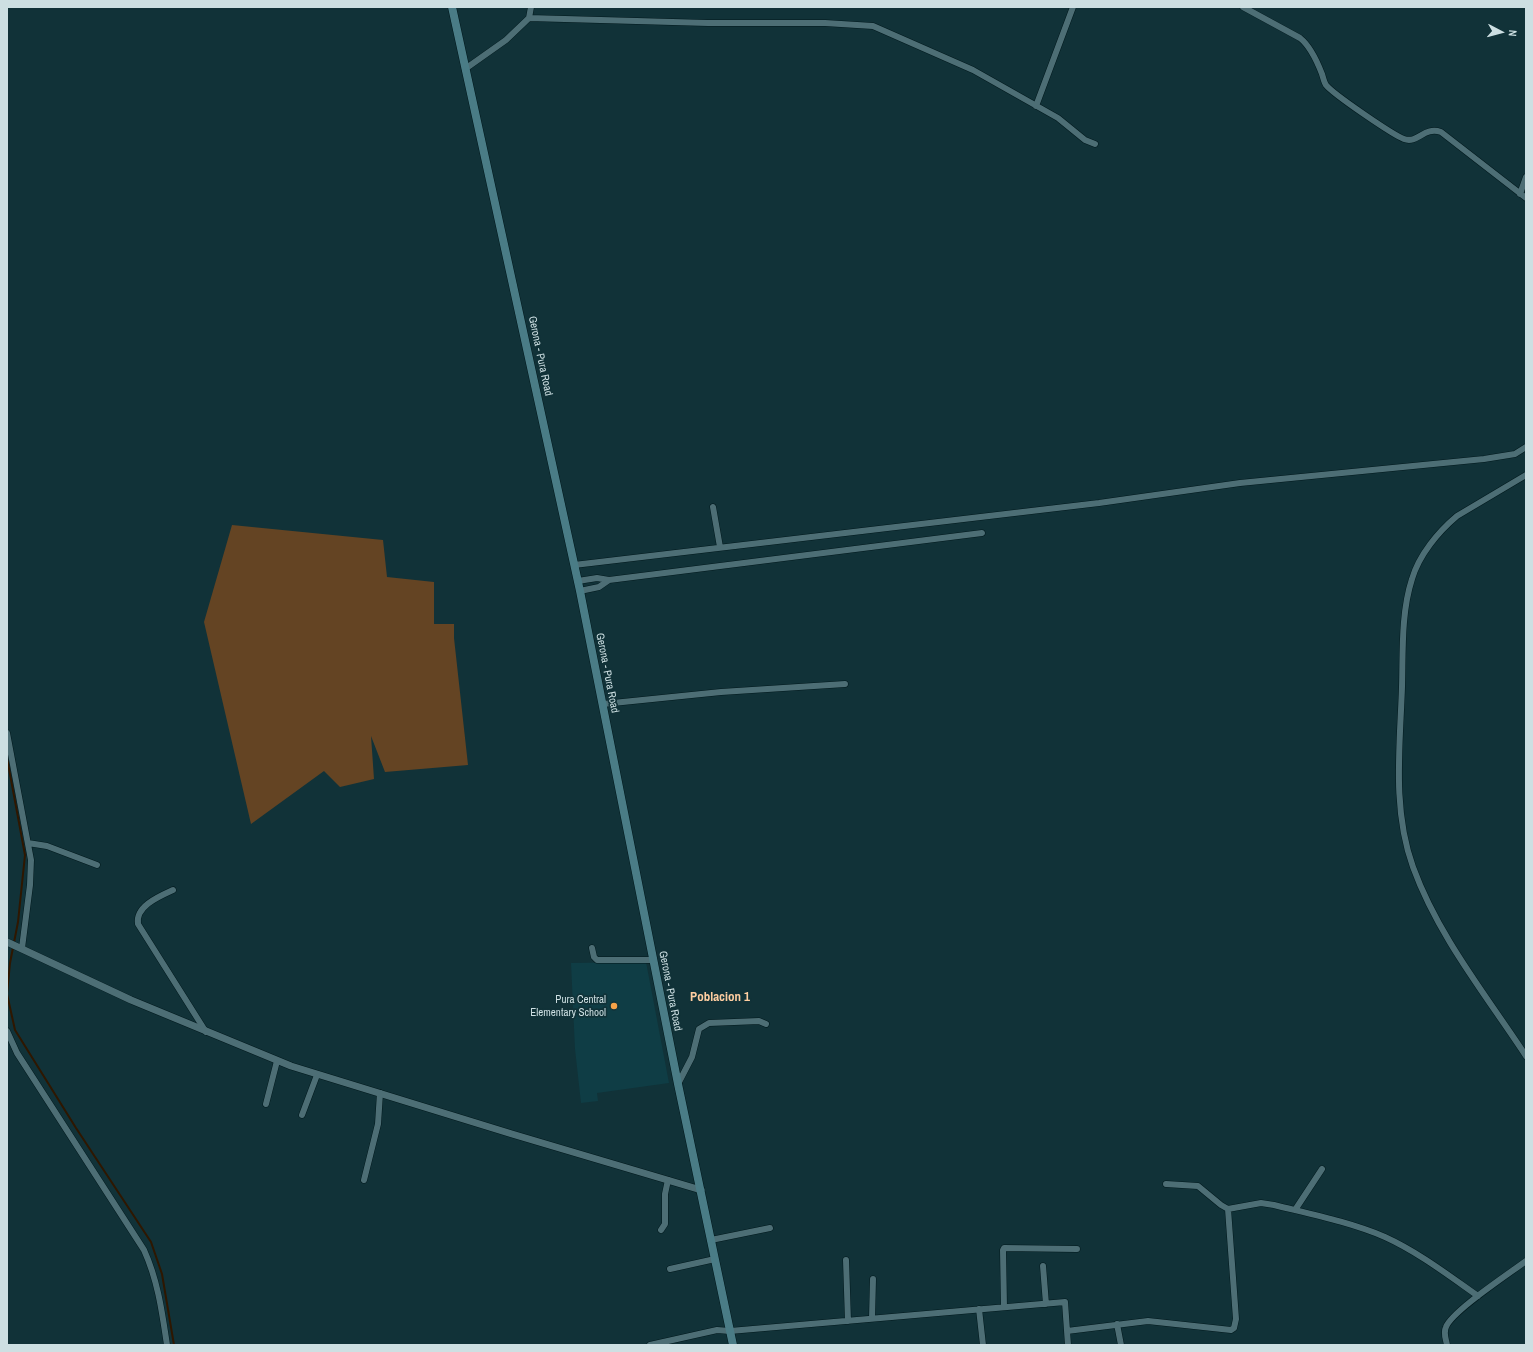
<!DOCTYPE html>
<html>
<head>
<meta charset="utf-8">
<style>
	body { margin:0 }
	#map { position:relative; width:1533px; height:1352px; overflow:hidden; background:#113238; font-family:"Archivo Narrow",sans-serif }
	canvas { display:block }
	.frame { position:absolute; inset:0; border:8px solid #cddfe2; pointer-events:none }
	.north { position:absolute; left:1481px; top:12px; width:40px; height:40px; -webkit-text-stroke:3px #113238; paint-order:stroke; rotate:96deg; font-size:11px; font-weight:700; line-height:16px; text-align:center; color:#cddfe2 }
	.north::after { content:''; display:block; margin:auto; width:14px; height:18px; background:#cddfe2; clip-path:polygon(50% 0,100% 100%,50% 72%,0 100%) }
</style>
</head>
<body>
<div id="map">
<canvas width="1533" height="1352"></canvas>
<div class="frame"></div>
<div class="north">N</div>
</div>
<script>
const ctx = document.querySelector('canvas').getContext('2d');
ctx.lineJoin = 'round';
function fill(path, color) {
  ctx.fillStyle = color;
  ctx.fill(path, 'evenodd');
}
function trace(path, color, width, dash) {
  ctx.strokeStyle = color;
  ctx.lineWidth = width;
  ctx.lineCap = dash ? 'butt' : 'round';
  ctx.setLineDash(dash || []);
  ctx.stroke(path);
}
function label(font, color, halo, rows, align = 'center') {
  ctx.font = font + ' "Archivo Narrow",sans-serif';
  ctx.lineWidth = 3.5;
  ctx.setLineDash([]);
  ctx.textBaseline = 'middle';
  ctx.strokeStyle = halo;
  ctx.fillStyle = color;
  for (const [text, x, y, turn = 0] of rows) {
    ctx.save();
    ctx.translate(x, y);
    ctx.rotate((+turn || 0) * Math.PI / 180);
    ctx.textAlign = isNaN(turn) ? turn : align;
    if (halo) ctx.strokeText(text, 0, 0);
    ctx.fillText(text, 0, 0);
    ctx.restore();
  }
}
const built = new Path2D(`
	M646 962 669 1083 597 1093 598 1101 581 1103 575 1049 571 963Z`);
const green = new Path2D(`
	M232 525 383 540 387 577 434 582V624H454V638L468 765 385 772 371 736 374 779 340 787 324 771 251 824 204 622Z`);
const stream = new Path2D(`
	M7 758 25 855 18 922 10 963 7 994 15 1030 76 1128 151 1242 162 1274 174 1345`);
const minor = new Path2D(`
	M1243 7 1300 38C1310 46 1317 61 1322 74 1323 77 1324 82 1326 85 1333 94 1393 135 1404 139 1418 144 1424 126 1441 132L1526 198
	M529 18 531 7
	M465 69 506 40 529 18 708 23H825L873 26 973 70 1058 118 1085 140 1095 144
	M1036 106 1073 7
	M1520 194 1526 177
	M1526 475 1457 516C1438 532 1419 555 1412 579 1401 613 1403 652 1402 687 1400 747 1392 809 1413 867 1438 936 1486 995 1526 1056
	M713 507 720 547
	M574 565 1099 503 1240 483 1484 459 1515 454 1526 447
	M578 581 597 578 609 580
	M580 591 599 587 609 580 982 533
	M603 704 721 692 845 684
	M7 733 31 860 30 885 22 948
	M28 843 47 846 97 865
	M173 890C160 896 135 906 138 924L206 1032
	M592 948 594 957 597 960H653
	M7 1031 17 1053 144 1250C158 1281 162 1312 167 1345
	M678 1084 692 1057 699 1029 709 1023 759 1021 766 1024
	M266 1104 277 1061
	M302 1115 317 1075
	M364 1180 378 1124 380 1093
	M1166 1184 1198 1186 1221 1205 1228 1209 1261 1203 1274 1205C1310 1214 1350 1222 1385 1237 1418 1252 1448 1275 1478 1296
	M1295 1210 1322 1169
	M661 1230 665 1224V1194L668 1180
	M711 1240 770 1228
	M846 1260 848 1321
	M1043 1266 1046 1304
	M670 1269 715 1259
	M1004 1307 1003 1250 1004 1248 1077 1249
	M979 1309 983 1345
	M872 1318 873 1279
	M1117 1324 1121 1345
	M1067 1331 1148 1321 1231 1330 1234 1328 1236 1319 1228 1209
	M650 1345 717 1330 730 1331 1065 1302 1068 1345
	M1447 1345C1446 1339 1443 1333 1446 1327 1452 1311 1510 1273 1526 1261`);
const tertiary = new Path2D(`
	M7 942 131 1000 291 1066 512 1134 701 1190`);
const secondary = new Path2D(`
	M452 7 580 591 678 1084 733 1345`);
const markers = [
	[614,1006,4,"#f6a248"]
];
const streetNames = [
	["Gerona - Pura Road",540,356,78],
	["Gerona - Pura Road",607,673,79],
	["Gerona - Pura Road",670,991,79]
];
const poiNames = [
	["Pura Central",606,1000],
	["Elementary School",606,1013]
];
const quarterNames = [
	["Poblacion 1",720,998]
];
fill(built, '#0f3d45');
fill(green, '#644423');
trace(stream, '#2f1700', 2);
trace(minor, '#02191d', 7);
trace(tertiary, '#02191d', 8);
trace(secondary, '#02191d', 9);
trace(minor, '#4d6e75', 6);
trace(tertiary, '#4d6e75', 7);
trace(secondary, '#4a7c86', 8);
for (const [x, y, r, color] of markers) {
  const dot = new Path2D();
  dot.arc(x, y, r, 0, 2 * Math.PI);
  ctx.fillStyle = color;
  ctx.fill(dot);
  trace(dot, '#113238', 1.5);
}
label('11px', '#cddfe2', '#113238', streetNames);
label('11px', '#cddfe2', '#113238', poiNames, 'right');
label('bold 13px', '#ffcea1', '#113238', quarterNames);
</script>
</body>
</html>
